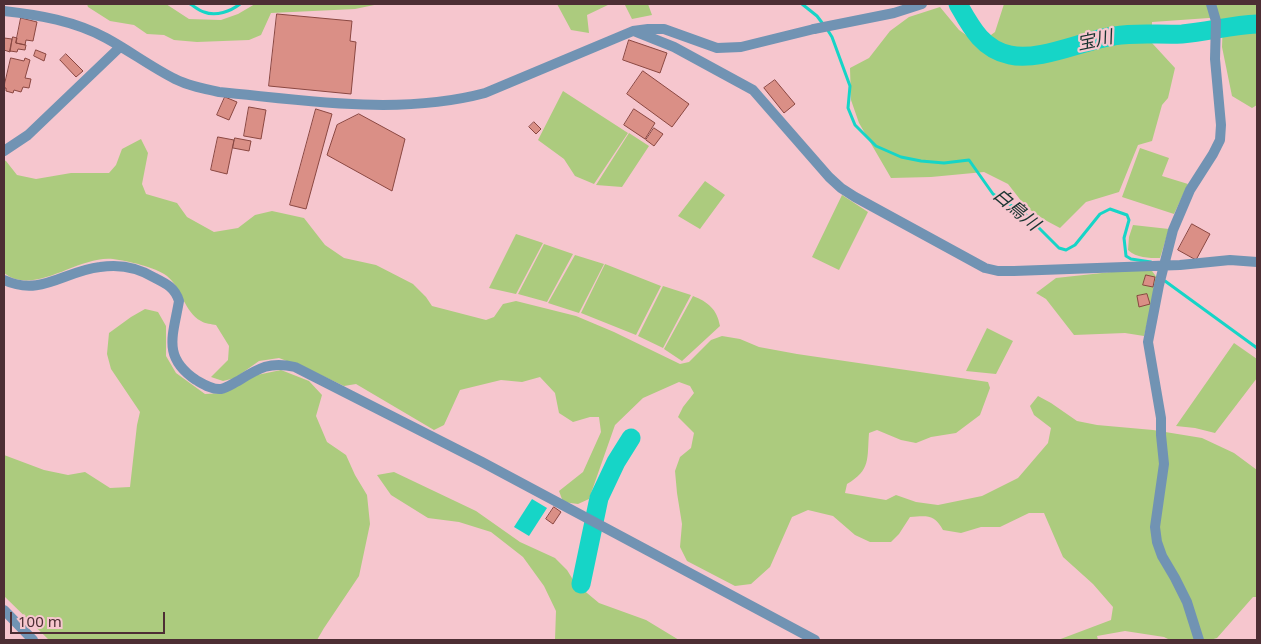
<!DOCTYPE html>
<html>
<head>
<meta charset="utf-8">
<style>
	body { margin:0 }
	#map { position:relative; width:1261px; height:644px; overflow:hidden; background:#f6c6ce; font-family:"Noto Sans",sans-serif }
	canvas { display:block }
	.frame { position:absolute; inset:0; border:5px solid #4d2e34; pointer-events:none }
	.scale { position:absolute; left:10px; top:612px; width:155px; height:22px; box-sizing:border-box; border:2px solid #4d2e34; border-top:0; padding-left:6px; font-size:15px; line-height:18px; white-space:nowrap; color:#4d2e34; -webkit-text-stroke:4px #f6c6ce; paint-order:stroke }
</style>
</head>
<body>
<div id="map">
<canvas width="1261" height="644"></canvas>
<div class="frame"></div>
<div class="scale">100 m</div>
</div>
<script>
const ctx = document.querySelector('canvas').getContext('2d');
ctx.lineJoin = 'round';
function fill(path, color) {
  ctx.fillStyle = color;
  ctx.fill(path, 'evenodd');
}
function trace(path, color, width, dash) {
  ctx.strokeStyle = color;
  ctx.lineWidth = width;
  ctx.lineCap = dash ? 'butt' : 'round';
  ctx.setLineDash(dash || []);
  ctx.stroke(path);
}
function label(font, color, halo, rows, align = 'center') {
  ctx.font = font + ' "Noto Sans","Noto Sans JP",sans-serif';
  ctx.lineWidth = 4.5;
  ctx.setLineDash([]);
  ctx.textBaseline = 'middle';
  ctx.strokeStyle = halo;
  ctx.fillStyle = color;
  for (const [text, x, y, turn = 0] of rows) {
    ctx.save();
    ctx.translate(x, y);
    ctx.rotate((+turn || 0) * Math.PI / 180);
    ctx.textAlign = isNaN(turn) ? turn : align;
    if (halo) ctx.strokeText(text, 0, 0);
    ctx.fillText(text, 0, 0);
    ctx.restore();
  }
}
const green = new Path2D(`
	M87 4H166L189 19 221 20 238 14 255 4H379L355 9 271 13 261 35 249 40 197 42 174 40 164 35 147 34 134 25 110 21 88 7Z
	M557 4H610L587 15 589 33 571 30Z
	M622 4H648L652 15 632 19 625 5Z
	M1004 4H1257V105L1252 108 1232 96 1222 47 1223 20 1209 18 1152 22V43L1175 68 1168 98 1162 105 1152 141 1138 145 1119 192 1086 202 1060 228 1045 220 1026 207 1008 184 984 172 931 177 891 178 859 123 851 100 850 68 869 58 890 31 909 17 940 7 959 30 979 44 995 32Z
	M563 91 628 133 594 184 575 176 564 159 538 140Z
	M629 133 649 146 622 187 596 185Z
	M141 139 148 153 142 184 146 194 177 203 187 217 214 232 238 228 255 215 272 211 304 218 325 245 344 258 376 265 413 284 426 297 432 306 486 320 494 317 503 304 516 301 576 316 614 332 680 364 689 362 711 340 722 336 740 339 759 347 797 354 988 382 990 388 980 415 956 433 931 437 916 443 901 440 877 430 869 433C867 459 871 470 847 484L845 493 886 500 896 495 916 502 938 505 982 496 1018 478 1048 443 1051 428 1034 415 1030 406 1038 396 1051 403 1077 421 1097 425 1153 430 1202 438 1234 453 1257 470V597H1253L1217 638 1210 640H1170L1164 637 1125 631 1097 636 1098 640H1058L1111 620 1113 607 1093 584 1063 557 1044 513H1029L1000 527H981L961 533 943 530C934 514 927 516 910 517L899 534 891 542H870L855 535 833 516 808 510 792 517 770 567 751 584 735 586 687 561 680 547 682 524 677 493 675 471 680 457 691 448 694 433 678 417 683 407 694 393 690 386 679 382 643 398 615 425 589 499 578 504 563 502 559 491 583 472 601 432 599 417H590L573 422 559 413 555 393 540 377 522 382 501 380 460 390 444 425 434 430 356 384 344 386 310 370 279 358 259 361 235 378 223 381 211 377 228 360 229 346 216 325C212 324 205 324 201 321 184 312 182 288 167 276 155 267 128 261 113 259 78 255 35 297 4 273V160L6 161 17 175 36 179 71 173H109L116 165 122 149Z
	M1140 148 1169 158 1162 176 1188 184 1174 214 1122 197Z
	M705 181 725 195 700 229 678 216Z
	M842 195 868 212 839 270 812 257Z
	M1133 225 1169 229 1160 258C1148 258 1137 258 1128 250L1129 237Z
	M516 234 543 243 516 294 489 288Z
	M544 244 573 254 547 302 518 294Z
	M575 255 604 264 579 313 548 303Z
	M605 264 661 286 636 335 581 313Z
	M1139 269 1152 271 1158 279 1144 336 1125 333 1074 335 1046 299 1036 293 1056 278Z
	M663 286 691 295 663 348 638 336Z
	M693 296C708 302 717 309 720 326L682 361 664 349Z
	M145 309 158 312 166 326V356L176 373 205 394 224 393 257 375 281 370 309 381 322 395 316 416 327 442 346 455 355 475 367 495 370 524 359 576 324 628 317 640H49L4 596V455L44 470 68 475 85 472 110 488 130 487 137 425 140 412 111 369 107 354 109 333 131 317Z
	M987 328 1013 341 996 374 966 371Z
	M1234 343 1257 359V378L1215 433 1195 428 1176 426Z
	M394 472 476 511 520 542 555 558 567 570 575 583 599 603 646 620 679 640H555L556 611 544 586 523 557 491 532 459 522 428 518 391 495 377 475Z`);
const water = new Path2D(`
	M532 499 547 508 529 536 514 527Z`);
const stream = new Path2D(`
	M190 4C194 6 199 11 204 12 216 17 231 11 240 4
	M802 4 817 16 823 24
	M827 29 832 37 850 86 848 108 855 125 876 146 901 157 921 161 944 163 969 160 993 194 1025 214 1059 248 1066 250 1075 245 1100 214 1110 209 1127 215 1129 220 1124 238 1126 256 1131 259 1151 262
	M1165 281 1257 348`);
const river = new Path2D(`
	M958 4C971 27 982 49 1010 55 1039 62 1084 40 1114 36 1137 32 1159 35 1182 34 1207 32 1232 25 1257 24
	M581 584 599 498 616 462 631 438`);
const building = new Path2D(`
	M277 14 352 21 350 41 356 42 351 94 269 86Z
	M21 18 37 22 33 41 26 40 25 45 16 43Z
	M13 37 17 38 16 43 26 45 25 50 18 49 17 52 10 51Z
	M4 38 12 39 10 52 4 50Z
	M629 40 667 53 660 73 623 60Z
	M36 50 46 54 44 61 34 56Z
	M66 54 83 71 76 77 60 60Z
	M11 58 24 61 25 58 30 60 25 78 31 79 29 88 23 87 21 92 14 90 13 93 6 91V88H4Z
	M643 71 689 104 672 127 627 94Z
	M775 80 795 104 784 113 764 88Z
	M225 97 237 102 229 120 217 115Z
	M249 107 266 110 261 139 244 136Z
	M316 109 332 114 306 209 290 205Z
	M634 109 655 123 645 139 624 125Z
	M359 114 405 139 392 191 327 155 337 125Z
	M534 122 541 129 536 134 529 127Z
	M654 128 663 134 654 146 646 140Z
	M218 137 234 140 227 174 211 170Z
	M235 138 251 141 249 151 233 148Z
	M1192 224 1210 234 1196 260 1178 250Z
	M1146 275 1155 277 1153 287 1143 285Z
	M1147 294 1150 304 1139 307 1137 296Z
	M554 507 561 512 553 524 546 519Z`);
const minor = new Path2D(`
	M4 11C39 15 75 21 106 38 130 51 151 67 175 79 189 86 204 89 219 92 305 100 399 116 485 93L633 31 648 29H664L717 48 741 47 814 29
	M634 31 674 47 753 90 829 177 841 188 855 197 985 268 998 271H1014L1180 265 1230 260 1257 262
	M4 151 28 135 120 47
	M4 280C41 297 64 271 100 267 119 264 139 268 155 278 167 284 175 288 179 301 173 336 162 357 196 380 203 384 212 390 221 389 227 388 232 384 238 381 259 368 270 361 295 367L482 462 815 640
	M4 610 33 640
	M1199 640 1187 602 1175 578 1162 556 1157 542 1155 527 1164 464 1161 435V418L1148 342 1159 285 1173 230 1190 190 1213 154 1220 140 1221 125 1215 59 1216 21 1211 4`);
const tertiary = new Path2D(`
	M814 29 894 13 922 4`);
const waterNames = [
	["宝川",1095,41,-12],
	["白鳥川",1016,210,40]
];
fill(green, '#accb7e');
fill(water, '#16d5c7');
trace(stream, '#16d5c7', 3);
trace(river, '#16d5c7', 19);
fill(building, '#da8f86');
trace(building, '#8a4741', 1);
trace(minor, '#7193b3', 10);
trace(tertiary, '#7193b3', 10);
label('italic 18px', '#183330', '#f6c6ce', waterNames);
</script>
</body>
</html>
